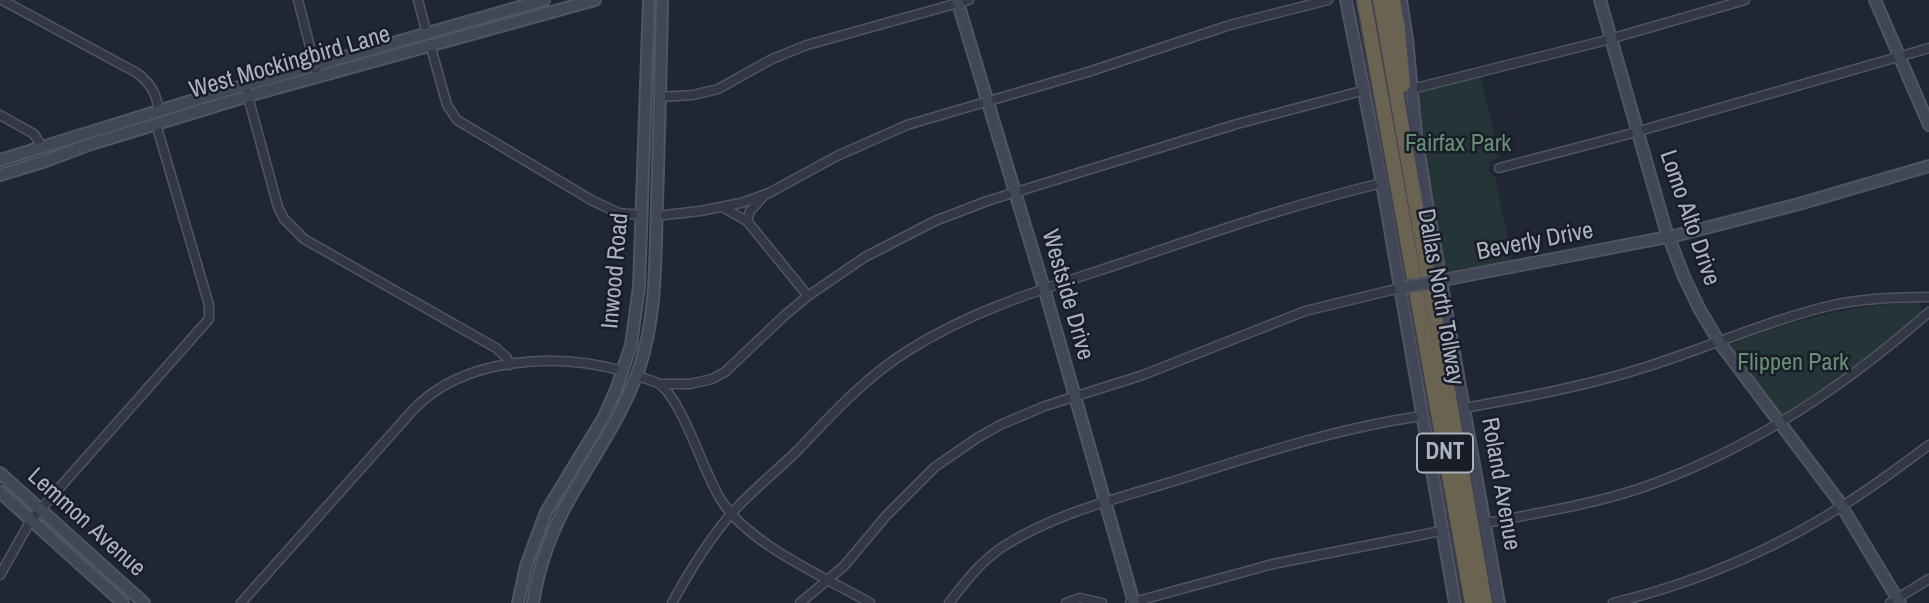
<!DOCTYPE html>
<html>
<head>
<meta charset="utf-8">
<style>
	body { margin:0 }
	canvas { display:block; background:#202633 }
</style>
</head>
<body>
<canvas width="1929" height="603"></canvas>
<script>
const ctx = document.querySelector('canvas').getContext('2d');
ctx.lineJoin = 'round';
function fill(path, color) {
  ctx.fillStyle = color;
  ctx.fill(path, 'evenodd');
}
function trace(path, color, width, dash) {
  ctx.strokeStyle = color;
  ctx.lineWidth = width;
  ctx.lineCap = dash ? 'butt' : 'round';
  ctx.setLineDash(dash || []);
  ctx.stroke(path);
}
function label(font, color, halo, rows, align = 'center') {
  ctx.font = font + ' "Archivo Narrow",sans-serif';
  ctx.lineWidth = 5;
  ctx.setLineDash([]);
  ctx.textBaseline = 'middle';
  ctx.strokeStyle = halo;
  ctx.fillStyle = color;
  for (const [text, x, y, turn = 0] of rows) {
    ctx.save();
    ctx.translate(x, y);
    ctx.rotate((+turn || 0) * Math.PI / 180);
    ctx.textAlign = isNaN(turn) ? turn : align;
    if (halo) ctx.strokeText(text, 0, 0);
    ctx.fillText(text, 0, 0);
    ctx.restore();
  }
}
const green = new Path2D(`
	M1481 77 1499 157 1490 162 1489 171 1495 177 1513 263 1449 274 1444 270 1424 157 1417 94 1420 91Z
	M1914 302 1919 304 1922 309 1918 317 1841 379 1785 416 1779 413 1732 353V344L1737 341C1797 320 1850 306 1914 302Z`);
const street = new Path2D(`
	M2 0 137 73C149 82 158 95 158 111
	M298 0 316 70
	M418 0 427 34
	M430 44 447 105 457 120 593 201 619 213 642 215
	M1412 89 1603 41 1745 0
	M247 93 278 207 284 219 304 239 496 348 507 358 509 365
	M660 97 693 95 718 89 772 59 807 45 969 0
	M0 115 34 134 42 147
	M1499 168 1629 134 1929 48
	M722 207 747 221 808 296
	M656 216 700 211 741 203 769 193 837 156 907 125 1088 72 1230 25 1328 0
	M747 221 750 211 762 198
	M636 376C644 378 655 381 661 385 684 405 703 471 721 500 748 544 825 577 870 603
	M660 384H690L712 379 725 372 785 315 808 296 865 257 935 221 987 201 1237 124 1365 90
	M1464 408C1525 397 1587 386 1646 367 1709 347 1769 320 1833 305 1865 298 1897 297 1929 297
	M1486 523C1537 513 1589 505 1638 489 1747 452 1843 388 1929 312
	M0 575 31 520 209 319V305L156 124
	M241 603 413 410C463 357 556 352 623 371
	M672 603C689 572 707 542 730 515 751 491 777 471 799 449 833 413 867 376 909 350 979 306 1057 285 1134 259 1217 231 1298 203 1382 183
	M800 603 844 566 886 516 935 467 977 438 1000 425 1045 406 1143 375 1305 311 1400 288
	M949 603C965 582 981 561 1004 546 1056 513 1116 499 1174 481 1256 455 1337 428 1422 416
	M1066 603 1080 598 1102 603
	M1130 603 1273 564 1441 531
	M1613 603C1696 583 1778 548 1850 501 1877 484 1903 464 1929 445
	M1890 603 1929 579`);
const secondary = new Path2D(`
	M957 0 1044 288 1134 603
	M1346 0 1382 183 1455 603
	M1401 0 1407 39 1416 134 1426 197 1499 603
	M1600 0 1665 227 1684 277 1700 310 1719 342 1838 500 1900 603
	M1875 0 1929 125
	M0 160 207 96 544 0
	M0 175 46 161 88 145 248 96 595 0
	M1438 281 1678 235 1799 204 1929 166
	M0 473 144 603
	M0 492 123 603
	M518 603 526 566 546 512 604 417 617 387 631 345 639 287 649 0
	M533 603C539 565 553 527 573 493 597 451 624 413 640 366 657 314 655 257 657 203 659 135 661 68 662 0`);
const highway = new Path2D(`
	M1364 0 1472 603
	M1380 0 1485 603
	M1393 0 1398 29 1403 85`);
const secondaryBridge = new Path2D(`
	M1404 287 1436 282`);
const shields = [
	[1445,453,56]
];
const shieldNames = [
	["DNT",1445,453]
];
const streetNames = [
	["West Mockingbird Lane",290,63,-16],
	["Lomo Alto Drive",1689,218,71],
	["Beverly Drive",1535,242,-11],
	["Inwood Road",616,271,-85],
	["Westside Drive",1067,295,74],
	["Dallas North Tollway",1440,297,80],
	["Roland Avenue",1500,484,80],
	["Lemmon Avenue",86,523,42]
];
const parkNames = [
	["Fairfax Park",1458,145],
	["Flippen Park",1793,364]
];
fill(green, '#253437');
trace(street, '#515562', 11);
trace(secondary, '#515562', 14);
trace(highway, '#3e424e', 18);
trace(street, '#333844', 8);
trace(secondary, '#414757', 10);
trace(highway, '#6a6351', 14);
trace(secondaryBridge, '#515562', 14, []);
trace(secondaryBridge, '#414757', 10);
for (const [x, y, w] of shields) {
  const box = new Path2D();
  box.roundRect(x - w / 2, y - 19.5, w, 39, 5);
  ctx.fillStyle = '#191d28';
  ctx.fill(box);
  trace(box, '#adb2c1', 2);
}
label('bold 23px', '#adb2c1', null, shieldNames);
label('24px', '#adb2c1', '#191d28', streetNames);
label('24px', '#678f75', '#191d28', parkNames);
</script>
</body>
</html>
